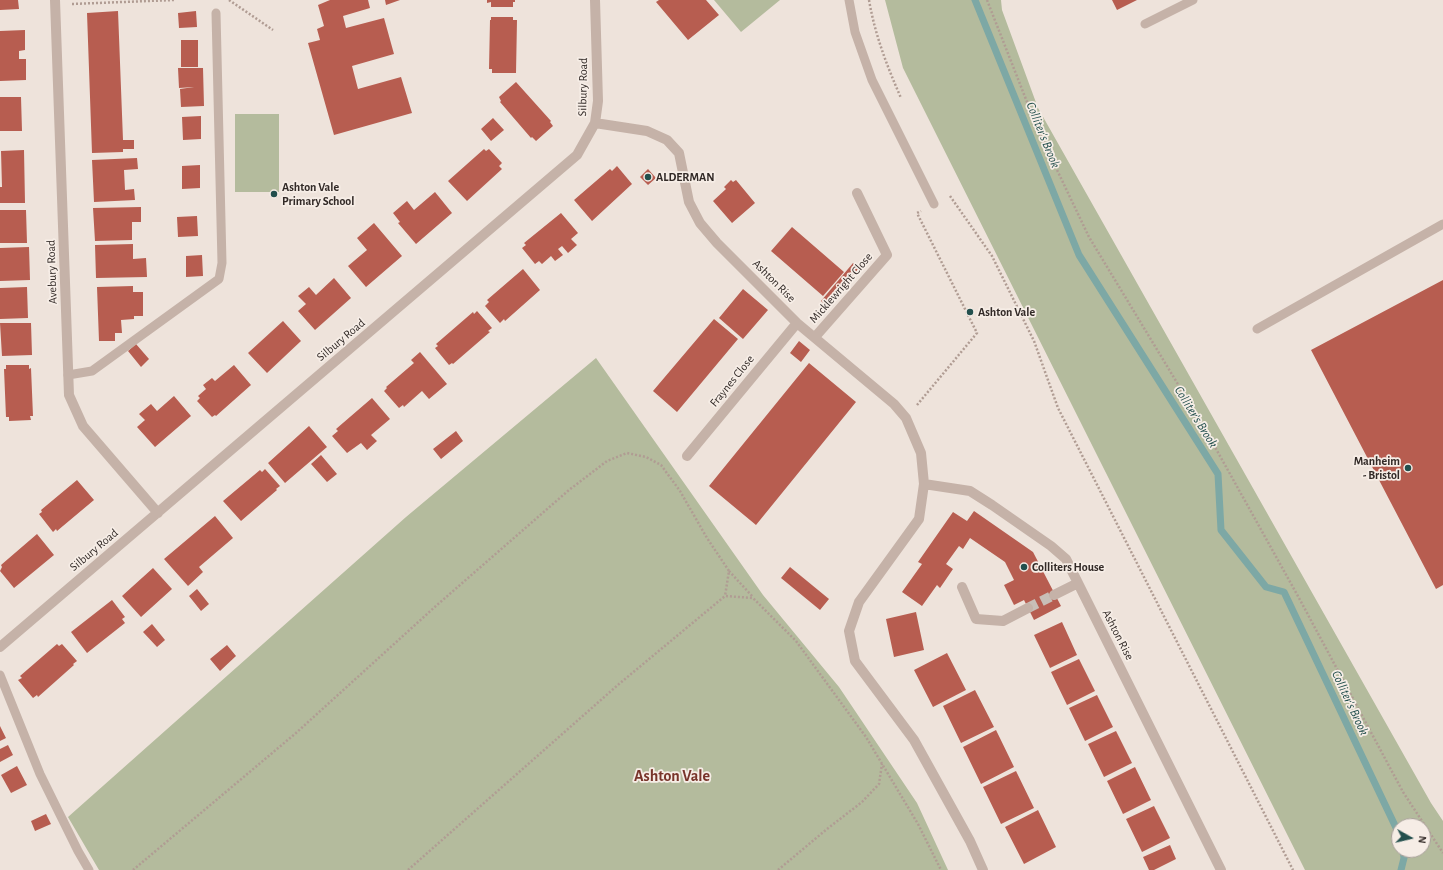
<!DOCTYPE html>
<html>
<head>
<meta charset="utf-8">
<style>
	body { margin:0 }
	#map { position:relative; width:1443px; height:870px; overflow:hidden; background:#eee3db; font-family:"Alegreya Sans",sans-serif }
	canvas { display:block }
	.north { position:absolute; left:1391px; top:818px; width:40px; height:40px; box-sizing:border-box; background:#f6ede6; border:1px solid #a89f9a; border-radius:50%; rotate:98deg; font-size:11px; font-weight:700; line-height:16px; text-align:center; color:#322a27 }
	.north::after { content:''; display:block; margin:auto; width:14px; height:18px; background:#224f4d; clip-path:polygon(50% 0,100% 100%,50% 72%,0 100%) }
</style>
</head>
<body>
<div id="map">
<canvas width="1443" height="870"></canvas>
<div class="north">N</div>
</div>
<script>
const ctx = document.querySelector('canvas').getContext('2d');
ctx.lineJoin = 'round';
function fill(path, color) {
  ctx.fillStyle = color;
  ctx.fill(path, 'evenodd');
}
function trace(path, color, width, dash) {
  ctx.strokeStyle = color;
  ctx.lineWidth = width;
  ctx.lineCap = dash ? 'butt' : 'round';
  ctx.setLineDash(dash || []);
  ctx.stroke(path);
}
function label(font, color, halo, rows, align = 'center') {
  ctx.font = font + ' "Alegreya Sans",sans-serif';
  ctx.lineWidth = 3.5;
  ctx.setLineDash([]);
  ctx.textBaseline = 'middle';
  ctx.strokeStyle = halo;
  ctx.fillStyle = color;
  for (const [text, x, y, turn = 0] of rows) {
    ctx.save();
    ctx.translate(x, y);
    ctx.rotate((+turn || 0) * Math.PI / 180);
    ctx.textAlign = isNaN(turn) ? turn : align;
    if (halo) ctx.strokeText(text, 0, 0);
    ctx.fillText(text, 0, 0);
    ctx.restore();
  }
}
const green = new Path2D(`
	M714 0H780L741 32Z
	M885 0H1001L1002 10 1038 108 1431 803 1443 821V870H1305L903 68ZM1399 826H1423V850H1399Z
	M235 114H279V192H235Z
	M596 358 763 595 839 687 917 803 948 870H99L68 817 406 517Z`);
const stream = new Path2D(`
	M975 0 1079 255 1218 474 1221 530 1266 587 1284 592 1399 834
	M1401 870 1404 858 1403 850`);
const building = new Path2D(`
	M0 0H18L19 9 0 10Z
	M330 0H368L370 8 343 16 346 28 384 18 394 54 352 66 358 89 401 77 412 113 334 135 308 43 320 40 317 29 324 26 318 5Z
	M385 0H400L386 5Z
	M487 0H515V2H513V7H491V2L487 3Z
	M659 0H706L719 15 688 40 656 2Z
	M1112 0H1137L1117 10Z
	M118 11 123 140H134V149H123V152L92 153 87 13Z
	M196 11 197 27 179 28 178 13Z
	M491 17H513V20H517L516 73H492V69H489L490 20H491Z
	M25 30V50L19 51V59H26V80L0 81V31Z
	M181 40H198V67H181Z
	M178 68H203L204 106 181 107 180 89 194 87 179 88Z
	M516 82 551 121 550 122 553 126 536 141 532 137 531 138 500 102 501 101 499 97Z
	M0 97H21L22 131H0Z
	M201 116V139L183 140 182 117Z
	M493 118 504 130 491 141 481 129Z
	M484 149 486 151 489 149 502 163 499 166 502 169 467 201 448 181Z
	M24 150 25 203H0V187H2L1 151Z
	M137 158 138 169 124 170 125 190 134 189 135 200 94 202 92 160Z
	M200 165V188L182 189V166Z
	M617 166 632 184 592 221 574 200 610 169 612 171Z
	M648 169 656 178 648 185 640 177Z
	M731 180 733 182 736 180 755 203 732 223 713 201 726 189 724 187Z
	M435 192 452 213 416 244 398 223 400 222 393 213 407 201 414 210Z
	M141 207V222H132V240L95 241 93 208Z
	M0 210H26L27 243H0Z
	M561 213 578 233 571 239 577 245 568 253 562 246 558 249 563 255 555 261 551 256 542 264 539 261 535 264 522 248 526 245 524 243Z
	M197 216 198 236 178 237 177 217Z
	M374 223 402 256 366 287 348 266 367 250 357 238Z
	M792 227 844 272 823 296 771 251Z
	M133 244V259L146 258 147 277 96 278 95 245Z
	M29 247 30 280 0 281V248Z
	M202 255 203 276 186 277V256Z
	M853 263 859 268 827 306 821 301Z
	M523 269 540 290 505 321 504 319 500 323 485 306 489 302 487 300Z
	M334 278 351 298 315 330 298 311 306 304 298 296 309 287 316 295Z
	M1443 280V585L1436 589 1311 350Z
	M133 286V292H143V316H134V319L121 320 122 333H115V341H99L97 287Z
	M27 287 28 318 0 319V288Z
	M743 289 768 310 743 339 719 318Z
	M477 311 492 328 488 331 490 332 453 364 452 363 449 365 435 348 438 346 436 344 473 312 474 314Z
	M714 319 738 339 677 412 653 391Z
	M283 321 301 341 267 373 248 353Z
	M0 323H31L32 355 2 356Z
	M799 341 810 350 801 362 790 353Z
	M136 344 149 359 141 367 128 351Z
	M420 352 447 384 429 399 422 391 404 407 403 405 399 408 384 391 387 388 386 387 414 363 411 360Z
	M809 363 856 402 756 525 709 486Z
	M6 365H29V369L31 368 33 416H30L31 420 9 421V417H6L4 369H6Z
	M234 365 251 385 216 416 215 415 212 417 197 401 200 398 198 396 206 389 203 385 212 378 215 381Z
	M174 396 191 416 155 447 137 427 145 420 139 414 151 404 157 411Z
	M372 398 390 419 371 435 377 441 367 450 361 443 347 453 332 436 338 431 336 429Z
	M309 426 327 447 285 483 268 463Z
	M456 431 463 441 441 459 433 449Z
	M321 455 337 474 327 482 311 464Z
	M265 469 280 486 276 489 277 490 241 521 223 501 260 470 262 472Z
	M77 480 94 500 57 531 56 529 53 532 39 514 42 512 41 510Z
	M974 511 1033 552 1061 606 1034 620 1024 600 1014 605 1004 585 1014 580 1005 562 970 538 963 549 959 546 946 564 953 569 940 588 937 585 922 606 902 592 922 564 918 562 953 512 967 521Z
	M215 516 233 538 199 567 203 572 188 586 164 559Z
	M37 534 54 555 14 588 0 571 2 567 1 565Z
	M790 567 829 599 820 610 781 578Z
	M153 568 172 589 141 617 122 596Z
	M197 589 209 604 201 611 189 596Z
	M112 600 125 617 122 619 125 623 87 653 71 632Z
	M916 612 924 650 894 657 886 619Z
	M1062 622 1077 655 1050 668 1034 635Z
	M152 624 165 640 157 647 143 632Z
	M57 644 59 646 62 644 77 661 73 664 74 665 38 697 37 695 33 698 18 680 22 678 20 676Z
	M227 645 236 656 220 671 210 659Z
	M947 653 966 690 933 707 914 670Z
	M1079 659 1095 691 1067 705 1051 672Z
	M975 690 994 727 961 743 943 706Z
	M1097 695 1113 727 1085 741 1069 708Z
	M0 726 6 738 0 741Z
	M996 730 1014 767 981 784 963 747Z
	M1116 731 1132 763 1104 777 1088 744Z
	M8 745 13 755 0 762V749Z
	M17 766 27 785 11 793 1 775Z
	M1135 767 1151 800 1123 814 1107 781Z
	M1016 771 1034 808 1001 824 983 787Z
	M1154 806 1170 838 1142 852 1126 819Z
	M1038 810 1056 847 1024 864 1005 827Z
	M46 814 51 824 35 831 31 821Z
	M1170 845 1176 859 1154 870H1149L1143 857Z`);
const streetTunnel = new Path2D(`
	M1028 608 1054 595`);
const path = new Path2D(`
	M229 0 273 30
	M869 0C875 35 887 66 901 98
	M987 0 1038 130 1089 237 1205 429 1299 598 1403 792 1443 853
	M72 4 174 0
	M950 196 992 256 1034 341 1058 408 1293 870
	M917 405 977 333 917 213 921 211
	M729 571 753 597
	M133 870 296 733 437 605 569 490 607 461 627 453 646 457 661 465 680 491 707 538 729 571 725 596
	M408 870 619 684 725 596 753 598 796 641 866 737 918 824 941 870
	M778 870 827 829 862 802 879 784 882 764`);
const lane = new Path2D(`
	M849 0 855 32 872 80 934 204
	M1145 24 1193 0
	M1257 329 1443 224
	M68 375 92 371 219 279 222 263 216 13
	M0 675 40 774 78 851 89 870`);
const street = new Path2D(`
	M55 0 69 395 83 426 158 513
	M595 123 647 131 667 140 679 153 689 202 700 223 717 243 797 323 894 404 906 418 921 453 924 484 919 519 859 602 849 631 855 661 914 740 970 841 983 870
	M815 337 887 255 857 193
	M687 456 797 323
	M924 484 970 491 992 505 1051 546 1066 559 1221 870
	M962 587 976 619 1003 621 1028 608
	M1054 595 1078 583
	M0 647 577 155 595 123 598 101 595 0`);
const markers = [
	[648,177,4,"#224f4d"],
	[274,194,4,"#224f4d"],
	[970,312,4,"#224f4d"],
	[1408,468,4,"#224f4d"],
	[1024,567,4,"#224f4d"]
];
const streetNames = [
	["Silbury Road",583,87,-89],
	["Avebury Road",52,272,-92],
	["Ashton Rise",774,281,45],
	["Micklewright Close",841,288,-49],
	["Silbury Road",341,340,-40],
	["Fraynes Close",732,381,-51],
	["Silbury Road",94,550,-40],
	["Ashton Rise",1118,635,63]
];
const poiNames = [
	["ALDERMAN",656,177],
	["Ashton Vale",282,187],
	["Primary School",282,201],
	["Ashton Vale",978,312],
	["Manheim",1400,461,"right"],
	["- Bristol",1400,475,"right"],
	["Colliters House",1032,567]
];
const waterNames = [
	["Colliter's Brook",1043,135,68],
	["Colliter's Brook",1196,417,58],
	["Colliter's Brook",1350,703,65]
];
const districtNames = [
	["Ashton Vale",672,776]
];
fill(green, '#b4bb9d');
trace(stream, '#7da8a5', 7);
fill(building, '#b75d50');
trace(streetTunnel, '#c8beb7', 10, [10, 5]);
trace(path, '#b09c93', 2.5, [2, 2]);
trace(lane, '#c5b2a8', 9);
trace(street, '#c5b2a8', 10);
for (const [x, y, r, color] of markers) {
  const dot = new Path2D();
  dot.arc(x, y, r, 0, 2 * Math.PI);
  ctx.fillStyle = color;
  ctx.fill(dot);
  trace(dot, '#f6ede6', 1.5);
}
label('12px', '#322a27', '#f6ede6', streetNames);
label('bold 12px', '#322a27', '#f6ede6', poiNames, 'left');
label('italic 13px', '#224f4d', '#f6ede6', waterNames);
label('bold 16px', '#78342a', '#f6ede6', districtNames);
</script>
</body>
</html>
